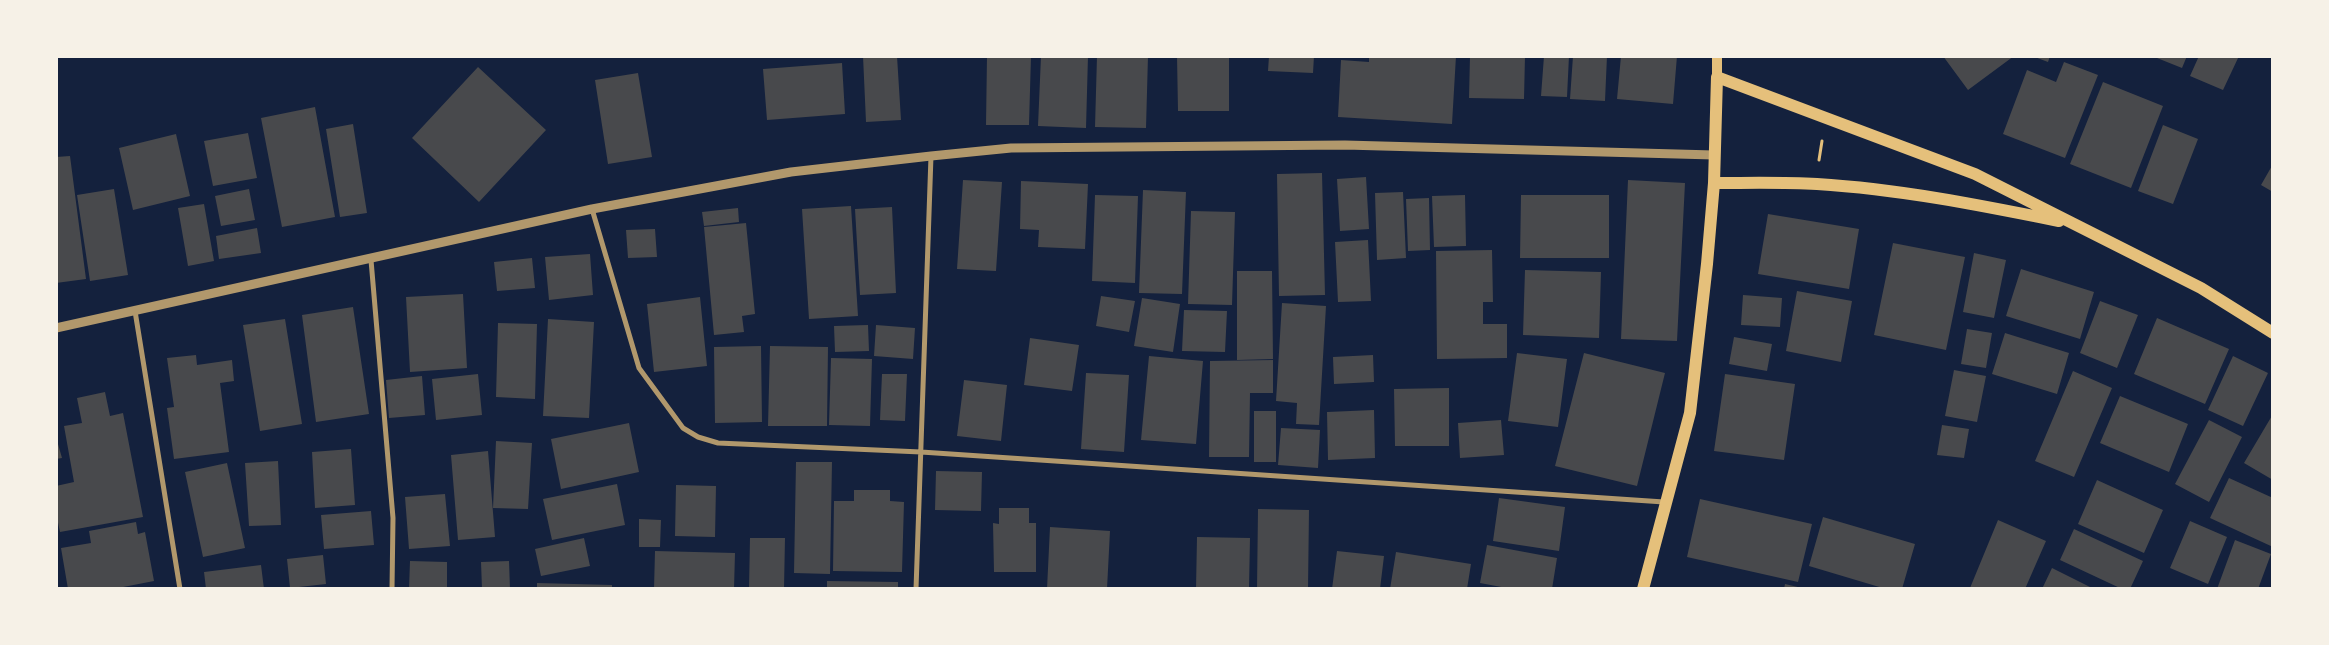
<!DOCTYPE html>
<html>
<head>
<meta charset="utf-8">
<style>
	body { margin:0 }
	#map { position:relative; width:2329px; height:645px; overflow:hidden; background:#14213d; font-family:"Open Sans",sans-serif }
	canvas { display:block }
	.frame { position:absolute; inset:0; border:58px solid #f6f1e7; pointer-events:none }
</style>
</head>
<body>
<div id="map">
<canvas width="2329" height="645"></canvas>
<div class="frame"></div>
</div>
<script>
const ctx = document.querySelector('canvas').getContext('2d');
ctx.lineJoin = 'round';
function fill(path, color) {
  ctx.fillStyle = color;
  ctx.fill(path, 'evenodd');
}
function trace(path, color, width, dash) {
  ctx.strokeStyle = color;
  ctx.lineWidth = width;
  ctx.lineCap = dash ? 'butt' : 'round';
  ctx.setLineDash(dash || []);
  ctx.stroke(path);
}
const building = new Path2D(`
	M863 56H897L901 120 866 122Z
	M987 56H1031L1029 125H986Z
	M1041 56H1088L1086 128 1038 126Z
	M1097 56H1148L1146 128 1095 127Z
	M1177 56H1229V111H1178Z
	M1269 56H1314L1313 73 1268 71Z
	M1369 56H1456L1452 124 1338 117 1341 60 1369 62Z
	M1470 56H1525L1524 99 1469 98Z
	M1544 56H1569L1567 97 1541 96Z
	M1573 56H1607L1605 101 1570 99Z
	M1621 56H1677L1673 104 1617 99Z
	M1943 56H2014L1968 90Z
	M2032 56H2050L2048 62Z
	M2152 56H2187L2182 68Z
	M2199 56H2239L2223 90 2190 76Z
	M2064 62 2098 75 2065 158 2003 134 2027 70 2056 82Z
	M842 63 845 114 767 120 763 69Z
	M478 67 546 130 479 202 412 138Z
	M638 73 652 157 608 164 595 80Z
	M2103 82 2163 106 2131 188 2070 164Z
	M315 107 335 217 282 227 261 118Z
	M353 124 367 213 340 217 326 129Z
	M2163 125 2198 139 2173 204 2138 191Z
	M248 133 257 178 213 186 204 141Z
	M176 134 190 196 133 210 119 148Z
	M70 156 86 279 56 283V157Z
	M2273 164V192L2261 185Z
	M1322 173 1325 295 1279 296 1277 174Z
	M1366 177 1369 229 1340 231 1337 179Z
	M963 180 1002 182 996 271 957 269Z
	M1628 180 1685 183 1677 341 1621 339Z
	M1021 181 1088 184 1085 249 1038 247 1039 230 1020 229Z
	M114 189 128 275 90 281 77 195Z
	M249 189 255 220 221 226 215 196Z
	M1143 190 1186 192 1182 294 1139 293Z
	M1403 192 1406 258 1377 260 1375 193Z
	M1095 195 1138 196 1135 283 1092 281Z
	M1465 195 1466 246 1434 247 1432 196Z
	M1521 195H1609V258H1520Z
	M1429 198 1430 250 1408 251 1406 199Z
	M204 204 214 261 188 266 178 208Z
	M851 206 858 316 809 319 802 209Z
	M892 207 896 293 860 295 855 209Z
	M738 208 739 222 704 226 702 212Z
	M1191 211 1235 212 1232 305 1188 304Z
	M1768 214 1859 229 1849 289 1758 274Z
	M746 223 755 314 742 316 744 332 714 335 704 227Z
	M257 228 261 253 219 259 216 236Z
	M655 229 657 257 628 258 626 230Z
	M1368 240 1371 301 1338 302 1335 242Z
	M1893 243 1965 257 1946 350 1874 335Z
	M1492 250 1493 302H1483V324H1507V358L1437 359 1436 251Z
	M1974 253 2006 260 1994 318 1963 312Z
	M590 254 593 295 549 300 545 257Z
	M532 258 535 288 497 291 494 262Z
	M2021 269 2094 292 2080 339 2006 316Z
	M1525 270 1601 272 1599 338 1523 335Z
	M1237 271H1272L1273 359 1237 360Z
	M1797 291 1852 301 1841 362 1786 351Z
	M463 294 467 368 410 372 406 297Z
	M1743 295 1782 298 1780 327 1741 325Z
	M1101 296 1135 301 1129 332 1096 326Z
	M700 297 707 366 654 372 647 304Z
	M1142 298 1180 304 1173 352 1134 346Z
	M2100 301 2138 315 2117 368 2080 353Z
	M1282 303 1326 306 1319 425 1296 424 1297 403 1276 401Z
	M353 307 369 414 316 422 302 315Z
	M1184 310 1227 311 1225 352 1182 351Z
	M2157 318 2229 349 2205 404 2134 374Z
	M285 319 302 424 260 431 243 325Z
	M548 319 594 322 589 418 543 416Z
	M498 323 537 324 535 399 496 397Z
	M868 325 869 351 835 352 834 326Z
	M876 325 915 328 913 359 874 356Z
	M1967 329 1992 333 1986 368 1961 364Z
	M2005 333 2069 353 2057 394 1992 374Z
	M1734 337 1772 344 1767 371 1729 364Z
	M1030 338 1079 345 1072 391 1024 385Z
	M761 346 762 422 715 423 714 347Z
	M770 346 828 347 827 426H768Z
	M1517 353 1567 359 1558 427 1508 421Z
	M1584 353 1665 373 1637 486 1555 466Z
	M196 355 197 365 232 360 234 381 220 383 229 452 174 459 167 408 174 407 167 358Z
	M1373 355 1374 382 1334 384 1333 357Z
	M1149 356 1203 361 1196 444 1141 440Z
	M2233 356 2268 373 2243 426 2208 410Z
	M831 358 872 359 870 426 829 425Z
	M1273 360V393H1250L1249 457H1209L1210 361Z
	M1954 370 1986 376 1977 422 1945 416Z
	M2073 371 2112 388 2074 477 2035 461Z
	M1086 373 1129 375 1124 452 1081 449Z
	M478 374 482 415 436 420 432 379Z
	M882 374H907L905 421 880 420Z
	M1725 374 1795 384 1784 460 1714 451Z
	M422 376 425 415 389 418 386 380Z
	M964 380 1007 385 1001 441 957 436Z
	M1449 388V446H1395L1394 389Z
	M105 392 110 416 123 413 143 517 60 532 56 513V486L74 482 64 426 82 423 77 398Z
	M2120 396 2188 424 2169 472 2100 443Z
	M1374 410 1375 458 1328 460 1327 412Z
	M1254 411H1276V462H1254Z
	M2273 414V480L2244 463Z
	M1501 420 1504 455 1460 458 1458 423Z
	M2209 420 2242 437 2209 502 2175 484Z
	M629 423 639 472 561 489 551 439Z
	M1942 425 1969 429 1964 458 1937 455Z
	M1281 428 1320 430 1318 468 1278 465Z
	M56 437 62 458 56 459Z
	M496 441 532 443 528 509 493 508Z
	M351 449 355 505 315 508 312 452Z
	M488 451 495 537 458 540 451 455Z
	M278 461 281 525 249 526 245 463Z
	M796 462H832L830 574 794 573Z
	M227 463 245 548 203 557 185 472Z
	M936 471 982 472 981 511 935 510Z
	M2229 478 2273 498V547L2210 518Z
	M2097 480 2163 510 2144 553 2078 524Z
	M617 484 625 525 552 540 543 499Z
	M676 485 716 486 715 537 675 536Z
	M854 490H890V501L904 502 902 572 833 571 834 501H854Z
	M445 494 450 546 409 549 405 497Z
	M1499 498 1565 507 1559 551 1493 541Z
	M1700 499 1812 524 1798 582 1687 557Z
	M999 508H1029V523H1036V572H994L993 523 999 524Z
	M1258 509 1309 510 1308 589H1257Z
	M371 511 374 545 324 549 321 515Z
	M1823 517 1915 544 1902 589H1886L1809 566Z
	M639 519 661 520 660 547H639Z
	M1998 520 2046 541 2025 589 1970 588Z
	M2190 521 2227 537 2208 584 2170 568Z
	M136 522 138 534 145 532 154 581 113 589H68L61 548 91 543 89 531Z
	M1050 527 1110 531 1107 589H1047Z
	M2074 529 2143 561 2130 589H2122L2060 560Z
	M1197 537 1250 538 1249 589H1196Z
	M584 538 590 566 541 576 535 549Z
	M750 538H785L784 589H749Z
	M2235 540 2271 554 2258 589H2217Z
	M1487 545 1557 558 1552 589H1512L1480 583Z
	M655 551 735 553 734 589H654Z
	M1337 551 1384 556 1380 589H1332Z
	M1396 552 1471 564 1467 589H1390Z
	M323 555 326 584 290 588 287 559Z
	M410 561 447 562V589H409Z
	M509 561 510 589H482L481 562Z
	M261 565 264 589H206L204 572Z
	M2052 568 2094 589H2042Z
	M827 581 898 582V589H827Z
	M537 583 612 585V589H537Z
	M1785 584 1802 588V589H1784Z`);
const path = new Path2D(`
	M1819 160 1822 141`);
const minor = new Path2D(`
	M592 209 639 368 683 428 698 437 718 443 921 452 1664 502
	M371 260 393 518 392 589
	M135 311 180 589
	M916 589 931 156`);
const tertiary = new Path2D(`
	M56 328 592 209 791 172 931 156 1011 148 1345 145 1714 155`);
const secondary = new Path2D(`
	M1717 77V56`);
const primary = new Path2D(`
	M1714 183C1748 183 1783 182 1817 184 1899 189 1979 205 2059 221
	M1643 589 1690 413 1707 264 1714 183 1717 77 1975 174 2201 288 2273 333`);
fill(building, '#48494c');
trace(path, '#e5c07b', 3);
trace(minor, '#b1986c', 5);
trace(tertiary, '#b1986c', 9);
trace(secondary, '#e5c07b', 10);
trace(primary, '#e5c07b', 12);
</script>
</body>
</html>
